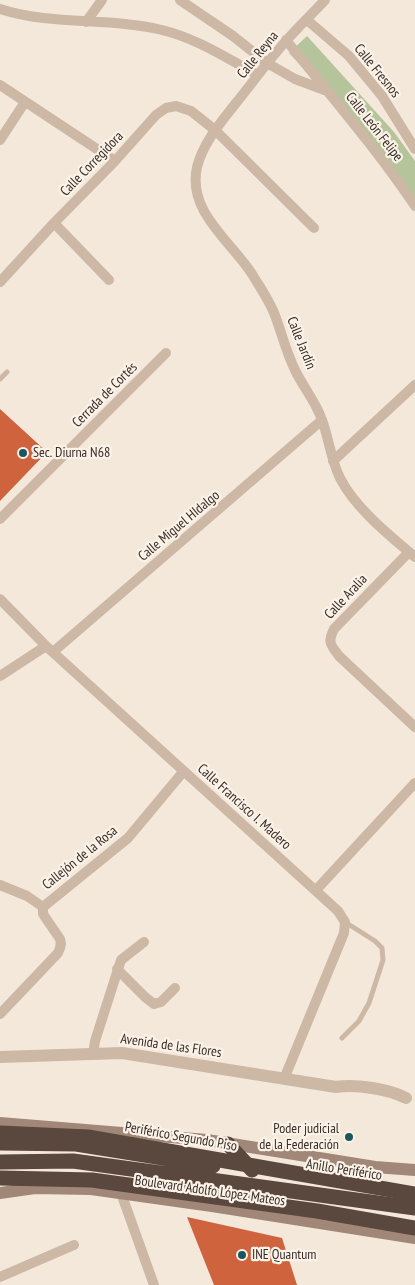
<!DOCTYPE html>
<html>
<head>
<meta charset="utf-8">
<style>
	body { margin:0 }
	canvas { display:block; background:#f4e8db }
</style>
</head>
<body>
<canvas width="415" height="1285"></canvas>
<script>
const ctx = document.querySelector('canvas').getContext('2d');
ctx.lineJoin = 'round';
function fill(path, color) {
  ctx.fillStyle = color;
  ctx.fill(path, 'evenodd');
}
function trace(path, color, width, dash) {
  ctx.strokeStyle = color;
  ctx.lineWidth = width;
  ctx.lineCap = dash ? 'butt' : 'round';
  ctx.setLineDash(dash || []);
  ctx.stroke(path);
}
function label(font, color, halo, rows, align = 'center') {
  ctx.font = font + ' "PT Sans Narrow",sans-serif';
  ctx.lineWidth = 4.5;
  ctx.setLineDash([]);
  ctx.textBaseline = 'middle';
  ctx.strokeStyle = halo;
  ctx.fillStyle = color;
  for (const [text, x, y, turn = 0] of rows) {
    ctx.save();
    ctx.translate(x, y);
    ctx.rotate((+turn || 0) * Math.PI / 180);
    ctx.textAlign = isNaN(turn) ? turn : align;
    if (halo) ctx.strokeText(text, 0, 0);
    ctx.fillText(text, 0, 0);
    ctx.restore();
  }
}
const green = new Path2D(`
	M307 36 394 132 415 161V208L352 120 289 53Z`);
const building = new Path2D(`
	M0 409 47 452 0 501Z
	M187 1217 282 1238 297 1285H214Z`);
const service = new Path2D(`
	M0 379 7 372
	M342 1038 359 1021 369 1003 383 960 382 948 375 941 345 922`);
const minor = new Path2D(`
	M180 0 233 36 267 63 295 79 327 91
	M325 0C312 14 298 27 286 41 268 61 253 82 236 103 221 122 203 143 197 167 187 212 231 241 252 274 261 289 272 304 277 321 283 338 287 354 295 370 303 387 316 402 322 420 329 439 331 460 340 478 355 508 390 536 415 557
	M0 9C53 26 109 17 162 30 196 38 228 59 258 75
	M307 20 349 56 382 96 415 149
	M86 22 102 0
	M286 40C330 95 376 148 415 206
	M0 85 115 161
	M0 140 25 102
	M54 223 109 280
	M0 282 54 223 115 161 156 115 166 108 176 106 191 111 215 130 314 228
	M333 461 415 385
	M0 519 166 353
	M409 552 334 629C327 643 331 645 339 656L415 727
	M0 599 46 646 338 911 345 922 344 933 284 1079
	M53 652 322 420
	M0 676 46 646
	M0 885 27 896 43 907
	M316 890 415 783
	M117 969 145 997 154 1004 161 1002 175 988
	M0 1014 58 953C60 948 62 945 60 939L43 914V907L128 838 183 772
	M93 1054 95 1041 121 960 144 942
	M121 1193 154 1285
	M0 1277 74 1245`);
const tertiary = new Path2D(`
	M0 1057 122 1053 336 1087C356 1084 389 1089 406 1098`);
const secondary = new Path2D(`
	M0 1123 207 1140 375 1167 415 1170
	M0 1193 35 1188 91 1189 212 1206 415 1238`);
const motorway = new Path2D(`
	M0 1143 76 1144 213 1166
	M228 1144 252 1170
	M0 1162 73 1161 415 1208`);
const motorwayBridge = new Path2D(`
	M0 1133 88 1137 415 1194
	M0 1178 92 1180 317 1211 415 1228`);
const markers = [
	[23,453,5,"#1a575d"],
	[349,1137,5,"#1a575d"],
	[242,1255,5,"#1a575d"]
];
const streetNames = [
	["Calle Reyna",258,55,-51],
	["Calle Fresnos",377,71,51],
	["Calle León Felipe",374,127,52],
	["Calle Corregidora",92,164,-46],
	["Calle Jardín",301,343,68],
	["Cerrada de Cortés",105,395,-45],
	["Calle Miguel HIdalgo",179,526,-40],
	["Calle Aralia",346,597,-47],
	["Calle Francisco I. Madero",244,807,42],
	["Callejón de la Rosa",80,858,-39],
	["Avenida de las Flores",171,1046,8],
	["Periférico Segundo Piso",181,1137,10],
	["Anillo Periférico",344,1170,9],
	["Boulevard Adolfo López Mateos",210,1191,8]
];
const poiNames = [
	["Sec. Diurna N68",33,453],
	["Poder judicial",339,1129,"right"],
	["de la Federación",339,1145,"right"],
	["INE Quantum",252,1255]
];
fill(green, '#b5c49a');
fill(building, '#ce633e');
trace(service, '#cdb8a6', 5);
trace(minor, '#cdb8a6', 10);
trace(tertiary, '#cdb8a6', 12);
trace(secondary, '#a18777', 12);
trace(motorway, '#5a473e', 15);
trace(motorwayBridge, '#5a473e', 15);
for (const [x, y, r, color] of markers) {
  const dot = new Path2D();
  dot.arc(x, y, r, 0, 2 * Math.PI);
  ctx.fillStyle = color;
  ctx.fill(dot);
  trace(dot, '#fbf2e8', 2);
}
label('14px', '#382d27', '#fbf2e8', streetNames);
label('14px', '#382d27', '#fbf2e8', poiNames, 'left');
</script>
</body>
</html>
